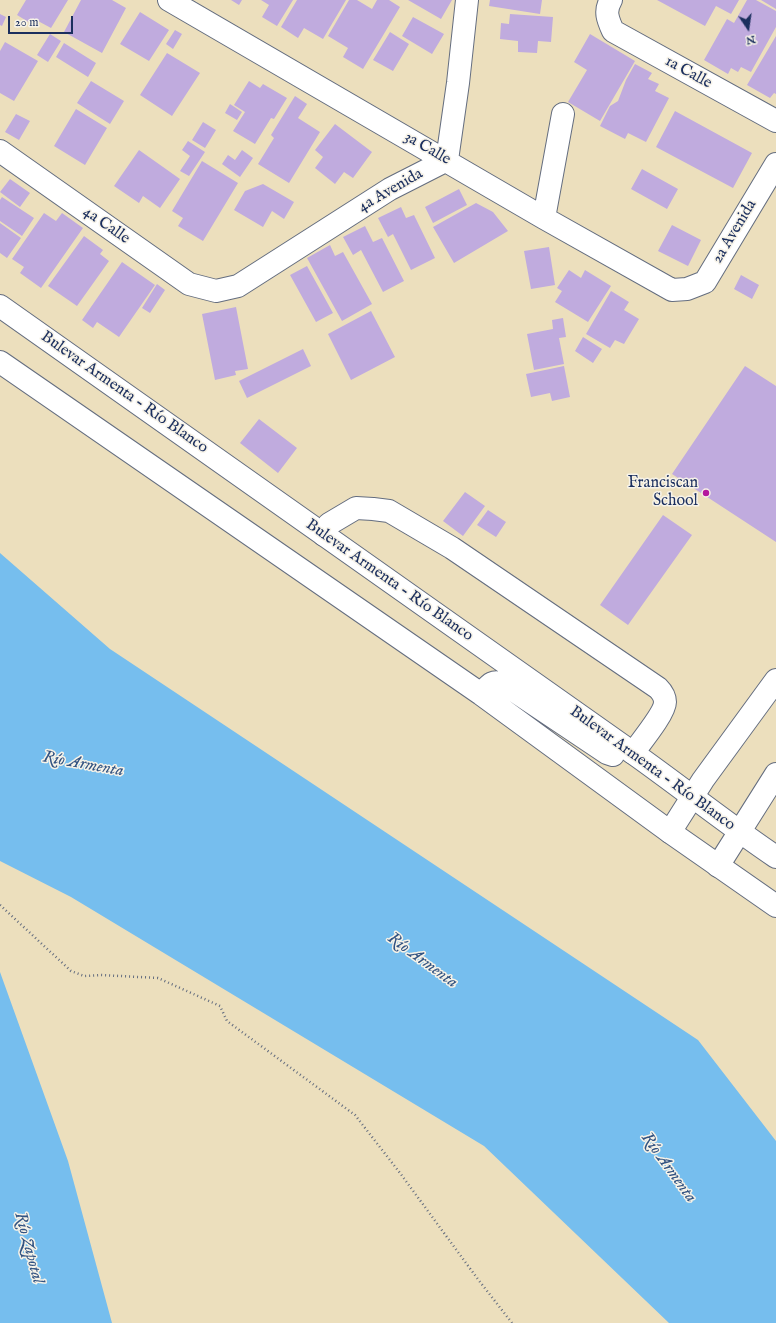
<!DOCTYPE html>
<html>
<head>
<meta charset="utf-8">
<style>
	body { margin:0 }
	#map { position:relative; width:776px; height:1323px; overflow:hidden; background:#ecdfbd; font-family:"IM FELL English",serif }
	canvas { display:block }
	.north { position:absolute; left:728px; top:8px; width:40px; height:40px; -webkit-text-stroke:3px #f7f3e8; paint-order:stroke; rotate:167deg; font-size:11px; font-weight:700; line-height:16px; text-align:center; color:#1b2f5e }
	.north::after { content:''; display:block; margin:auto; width:14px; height:18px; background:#1b2f5e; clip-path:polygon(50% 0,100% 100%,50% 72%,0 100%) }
	.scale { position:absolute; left:8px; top:16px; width:65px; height:18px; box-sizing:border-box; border:2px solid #1b2f5e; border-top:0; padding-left:5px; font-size:12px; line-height:14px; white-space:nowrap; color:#1b2f5e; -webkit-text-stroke:3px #f7f3e8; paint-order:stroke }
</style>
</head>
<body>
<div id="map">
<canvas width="776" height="1323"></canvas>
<div class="north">N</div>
<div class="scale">20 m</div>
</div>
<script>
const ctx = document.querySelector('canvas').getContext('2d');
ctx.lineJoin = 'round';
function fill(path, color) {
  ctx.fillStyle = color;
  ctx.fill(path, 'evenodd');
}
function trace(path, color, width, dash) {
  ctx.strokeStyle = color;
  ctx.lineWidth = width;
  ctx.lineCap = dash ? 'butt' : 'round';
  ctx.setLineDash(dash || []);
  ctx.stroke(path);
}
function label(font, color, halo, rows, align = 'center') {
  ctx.font = font + ' "IM FELL English",serif';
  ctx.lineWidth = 3;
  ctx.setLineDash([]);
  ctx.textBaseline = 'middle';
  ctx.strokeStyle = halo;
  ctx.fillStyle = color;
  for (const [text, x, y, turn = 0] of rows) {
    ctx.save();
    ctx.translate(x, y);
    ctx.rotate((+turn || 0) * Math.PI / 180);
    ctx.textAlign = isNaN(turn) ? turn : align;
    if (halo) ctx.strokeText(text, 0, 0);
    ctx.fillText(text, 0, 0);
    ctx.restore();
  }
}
const water = new Path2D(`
	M0 553 110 649 698 1040 776 1141V1323H669L484 1146 71 897 0 861Z
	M0 972 68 1161 112 1323H0Z`);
const building = new Path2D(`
	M26 0H68L51 28 38 21 35 26 17 15Z
	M81 0H112L126 8 102 53 64 32Z
	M231 0H242L239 5Z
	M261 0H293L277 26 262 17 269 5Z
	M297 0H346L323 39 304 28 298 38 281 27Z
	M349 0H357L372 9 377 0H389L400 7 363 69 343 57 348 48 328 36Z
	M408 0H452L441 19Z
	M490 0H542L540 14 489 6Z
	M657 0H739L731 14 716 6 705 26Z
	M747 0H756L776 11V27L751 72 741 67 738 72 731 68 728 74 704 60 727 19 734 23Z
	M761 0H776V9Z
	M140 12 169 30 149 61 120 44Z
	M0 14 6 17 2 26 0 25Z
	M510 14 553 17 551 42 538 41 537 53 518 52V41L500 39 501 23 509 24Z
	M413 17 444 34 432 54 402 36Z
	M175 30 182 34 173 49 166 44Z
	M390 32 409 44 393 71 373 60Z
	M50 34 61 41 48 62 37 55Z
	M590 34 635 61 600 121 568 102 587 70 574 62Z
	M776 36V94L774 93 770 98 747 85Z
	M5 42 38 61 14 101 0 93V51Z
	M64 43 96 63 88 77 56 57Z
	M167 53 200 73 172 116 140 95Z
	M635 64 652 73 648 79 659 84 655 91 669 98 646 142 628 133 625 139 600 126 610 106 618 101 626 80Z
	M91 81 124 101 110 124 77 103Z
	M249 81 260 88 263 84 287 98 274 119 271 118 255 144 233 131 245 112 234 105Z
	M295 96 307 104 298 118 320 132 289 183 258 164 274 138 271 135Z
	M230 104 242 112 237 120 225 113Z
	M76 109 107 128 85 165 54 146Z
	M675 111 752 153 733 188 656 147Z
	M16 114 30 121 19 140 5 132Z
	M203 122 216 130 205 148 192 140Z
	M335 124 372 152 353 178 344 172 335 184 315 168 323 157 315 150Z
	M188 141 205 152 189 176 180 171 190 156 182 150Z
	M139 150 180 179 160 208 143 196 139 203 114 186Z
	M242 150 253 158 240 177 222 164 228 155 235 160Z
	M202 161 238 183 203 241 178 226 183 218 172 211Z
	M642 169 678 189 667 209 631 189Z
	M10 179 30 193 20 207 0 192Z
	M263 184 294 202 284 219 272 211 263 227 234 210 245 191Z
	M459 189 467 205 433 223 425 207Z
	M2 197 34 218 22 236 0 221V200Z
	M476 203 493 212 508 231 454 263 433 227Z
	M401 207 406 218 414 215 435 258 411 270 393 234 388 237 378 218Z
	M44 213 56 221 62 213 83 228 41 288 20 273 24 267 12 259Z
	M0 223 21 238 7 258 0 253Z
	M672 225 701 240 688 266 658 251Z
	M365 226 373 242 382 238 404 281 383 292 361 250 353 255 343 237Z
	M84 236 103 250 100 254 109 261 77 306 48 286Z
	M330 245 335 256 343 252 372 304 342 321 307 258Z
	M549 247 555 285 531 289 524 251Z
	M122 262 155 285 119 337 97 322 93 328 82 320Z
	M307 266 333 313 316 322 290 275Z
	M569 270 581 278 585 270 611 286 588 322 555 302 562 291 557 288Z
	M741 275 759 285 752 299 734 289Z
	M157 284 165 290 150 313 142 308Z
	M611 291 629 302 624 310 639 319 624 344 615 340 610 348 586 334Z
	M236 307 248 369 235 371 236 375 215 380 202 314Z
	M371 311 395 357 351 380 328 334Z
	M563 318 566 337 559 338 564 364 534 370 527 334 553 329 552 320Z
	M583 337 602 349 593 363 575 351Z
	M303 349 311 366 247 398 239 381Z
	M564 366 570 397 552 401 550 393 531 397 526 374Z
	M745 366 776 386V542L672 474Z
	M259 419 297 448 278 473 240 443Z
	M465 492 485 506 463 536 443 521Z
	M488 510 506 522 496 537 477 525Z
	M663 515 692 535 628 625 600 605Z`);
const path = new Path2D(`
	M0 905 71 971 84 976 101 975 158 978 220 1006 227 1021 355 1115 400 1173 477 1278 512 1323`);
const minor = new Path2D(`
	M169 0 544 218 672 290 687 289 705 282 776 164
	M611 0C604 11 608 20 613 31L776 121
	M0 151 189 284 216 291 238 286 390 189 447 160 458 83 467 0
	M544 218 563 114
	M324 535 329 524 356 508 373 509 389 511 452 548 658 688C662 692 665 696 665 702 665 713 640 743 633 753
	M670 832 703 780 776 680
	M718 866 776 774`);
const major = new Path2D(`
	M0 306 633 753C681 787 727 824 776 857
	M0 362 481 694 670 832 776 906
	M481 694C489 685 492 679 504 684L607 753 613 755`);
const markers = [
	[706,493,4,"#b5179e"]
];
const streetNames = [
	["1a Calle",688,73,29],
	["3a Calle",427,149,30],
	["4a Avenida",391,191,-30],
	["4a Calle",106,226,35],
	["2a Avenida",735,232,-59],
	["Bulevar Armenta - Río Blanco",124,393,35],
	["Bulevar Armenta - Río Blanco",389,581,35],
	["Bulevar Armenta - Río Blanco",652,769,36]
];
const poiNames = [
	["Franciscan",698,484],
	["School",698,502]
];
const waterNames = [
	["Río Armenta",83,765,10],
	["Río Armenta",422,961,36],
	["Río Armenta",668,1168,54],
	["Río Zapotal",28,1248,75]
];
fill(water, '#76beee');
fill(building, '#c0abde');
trace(minor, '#646d7f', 24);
trace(major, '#646d7f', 24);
trace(path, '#646d7f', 2.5, [1, 3]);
trace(minor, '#fff', 22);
trace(major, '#fff', 22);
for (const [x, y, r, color] of markers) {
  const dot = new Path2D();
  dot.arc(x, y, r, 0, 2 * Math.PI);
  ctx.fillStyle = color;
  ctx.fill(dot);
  trace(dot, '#f7f3e8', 1.5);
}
label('16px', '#1b2f5e', '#f7f3e8', streetNames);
label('16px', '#1b2f5e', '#f7f3e8', poiNames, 'right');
label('italic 17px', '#325382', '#f7f3e8', waterNames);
</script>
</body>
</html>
